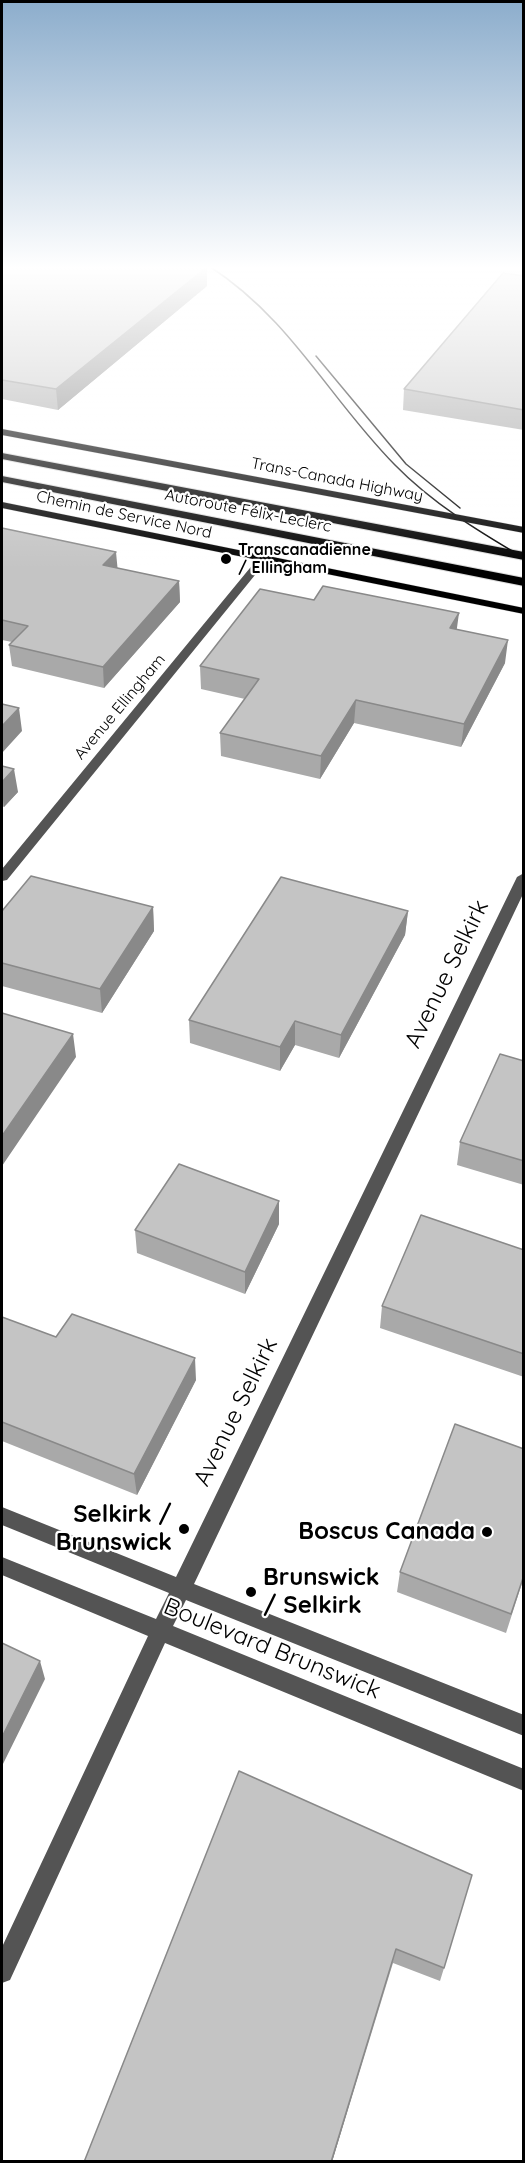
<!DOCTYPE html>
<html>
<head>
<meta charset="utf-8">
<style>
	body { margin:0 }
	#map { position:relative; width:525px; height:2163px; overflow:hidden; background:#fff; font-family:Quicksand,sans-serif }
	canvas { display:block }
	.frame { position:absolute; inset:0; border:3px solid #000; pointer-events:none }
</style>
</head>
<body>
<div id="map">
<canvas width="525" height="2163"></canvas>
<div class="frame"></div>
</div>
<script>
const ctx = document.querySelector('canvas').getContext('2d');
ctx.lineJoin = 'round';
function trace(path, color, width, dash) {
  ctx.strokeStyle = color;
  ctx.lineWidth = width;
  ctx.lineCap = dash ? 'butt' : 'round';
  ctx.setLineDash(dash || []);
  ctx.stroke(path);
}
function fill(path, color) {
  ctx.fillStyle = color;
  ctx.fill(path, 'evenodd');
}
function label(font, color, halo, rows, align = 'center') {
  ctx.font = font + ' Quicksand,sans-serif';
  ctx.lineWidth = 4.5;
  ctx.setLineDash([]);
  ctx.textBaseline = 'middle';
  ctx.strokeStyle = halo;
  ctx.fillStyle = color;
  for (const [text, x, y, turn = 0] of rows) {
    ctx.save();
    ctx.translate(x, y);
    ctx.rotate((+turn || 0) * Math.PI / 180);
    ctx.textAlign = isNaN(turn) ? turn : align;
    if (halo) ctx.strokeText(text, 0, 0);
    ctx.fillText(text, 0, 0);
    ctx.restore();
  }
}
const minor = new Path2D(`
	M259 557 268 559 7 880 2 881V869Z
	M524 873V892L194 1584 524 1715V1736L186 1600 173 1626 524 1769V1791L165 1643 10 1980 2 1983V1947L148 1636 2 1575V1557L156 1619 169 1593 2 1525V1507L176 1577 517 877Z`);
const major = new Path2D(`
	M2 429 524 527V533L2 435Z
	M2 502 524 608V614L2 508Z`);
const highway = new Path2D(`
	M2 453 524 552V560L2 459Z
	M2 476 524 578V586L2 482Z`);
const tram = new Path2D(`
	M209 266C292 320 328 397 395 465 432 503 478 531 524 558
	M316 356 406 464 460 508`);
const wall = new Path2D(`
	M2 267 207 286 58 410 2 399Z
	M524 276V430L403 410 404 389Z
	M2 528 117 568 179 581 180 602 104 688 12 666 9 645 12 642 2 640Z
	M457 630 505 663 461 747 354 723 320 779 221 756 220 733 245 699 201 689 200 666Z
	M2 766 18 792 4 807 2 806Z
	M153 907 154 931 102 1013 2 986V911Z
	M408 911 405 935 339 1058 295 1045 280 1071 190 1043 189 1020Z
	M524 1061V1185L457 1165 460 1142Z
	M279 1224 245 1294 137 1253 135 1230Z
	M524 1250V1377L380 1328 382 1306Z
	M2 1317 56 1337 196 1380 137 1495 2 1441Z
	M400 1572 524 1577 506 1633 397 1592Z
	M239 1771 444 1968 440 1981 393 1963 332 2162H84Z`);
const shadedWall = new Path2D(`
	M207 267V286L58 410 56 389Z
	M116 552 118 573 103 565Z
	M179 581 180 602 104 688 103 667Z
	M459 613 456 635 450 628Z
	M508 640 505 663 461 747 464 724Z
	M356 700 354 723 320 779 321 756Z
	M19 708 22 731 2 753V726Z
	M14 769 18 792 4 807 2 791V782Z
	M153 907 154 931 102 1013 100 989Z
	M408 911 405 935 339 1058 341 1035Z
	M295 1021V1045L280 1071V1047Z
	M73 1034 76 1057 2 1166V1136Z
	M279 1201V1224L245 1294V1272Z
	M195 1358 196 1380 137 1495 134 1474Z
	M40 1661 45 1679 2 1766V1737Z
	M396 1949 332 2162H331Z`);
const building = new Path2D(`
	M3 266H198L207 267 56 389 2 380V267Z
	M503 273 524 276V410L404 389Z
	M2 528 116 552 103 565 179 581 103 667 9 645 28 626 2 620Z
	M323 586 459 613 450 628 508 640 464 724 356 700 321 756 220 733 259 679 200 666 260 589 314 600Z
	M2 704 19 708 2 726Z
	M2 766 14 769 2 782Z
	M31 876 153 907 100 989 2 963V911Z
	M281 877 408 911 341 1035 295 1021 280 1047 189 1020Z
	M2 1013 73 1034 2 1136Z
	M500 1054 524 1061V1161L460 1142Z
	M179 1164 279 1201 245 1272 135 1230Z
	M421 1215 524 1250V1354L382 1306Z
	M72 1314 195 1358 134 1474 2 1422V1317L56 1337Z
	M455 1424 524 1449V1575L511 1614 400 1572Z
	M2 1643 40 1661 2 1737Z
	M239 1771 472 1875 444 1968 396 1949 331 2162H84Z`);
const markers = [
	[226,559,6,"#000"],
	[184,1529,6,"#000"],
	[487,1532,6,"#000"],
	[251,1592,6,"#000"]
];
const farStreetnames = [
	["Trans-Canada Highway",337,480,11],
	["Autoroute Félix-Leclerc",248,511,11],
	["Chemin de Service Nord",124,515,12],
	["Avenue Ellingham",120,707,-50]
];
const farPoinames = [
	["Transcanadienne",238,550],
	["/ Ellingham",238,568]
];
const nearStreetnames = [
	["Avenue Selkirk",447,974,-64],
	["Avenue Selkirk",236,1412,-64],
	["Boulevard Brunswick",272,1649,22]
];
const nearPoinames = [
	["Selkirk /",172,1515],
	["Brunswick",172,1543],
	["Boscus Canada",475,1532],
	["Brunswick",263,1578,"left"],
	["/ Selkirk",263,1606,"left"]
];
trace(major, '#dbdbdb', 1);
trace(highway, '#dbdbdb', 2);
fill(minor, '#545454');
fill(major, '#000');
fill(highway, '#000');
trace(tram, '#000', 1.5);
fill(wall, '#a9a9a9');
fill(shadedWall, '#898989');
fill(building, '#c4c4c4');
trace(building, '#898989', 1.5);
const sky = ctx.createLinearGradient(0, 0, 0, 569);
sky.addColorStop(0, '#8cadcc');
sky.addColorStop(0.47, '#fff');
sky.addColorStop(1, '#ffffff00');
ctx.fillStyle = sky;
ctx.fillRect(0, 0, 525, 569);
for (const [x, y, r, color] of markers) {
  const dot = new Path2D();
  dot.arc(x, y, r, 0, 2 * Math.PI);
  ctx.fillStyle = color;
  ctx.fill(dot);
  trace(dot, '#fff', 2);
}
label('16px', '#000', '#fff', farStreetnames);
label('bold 16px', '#000', '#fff', farPoinames, 'left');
label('24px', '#000', '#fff', nearStreetnames);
label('bold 24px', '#000', '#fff', nearPoinames, 'right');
</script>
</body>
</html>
